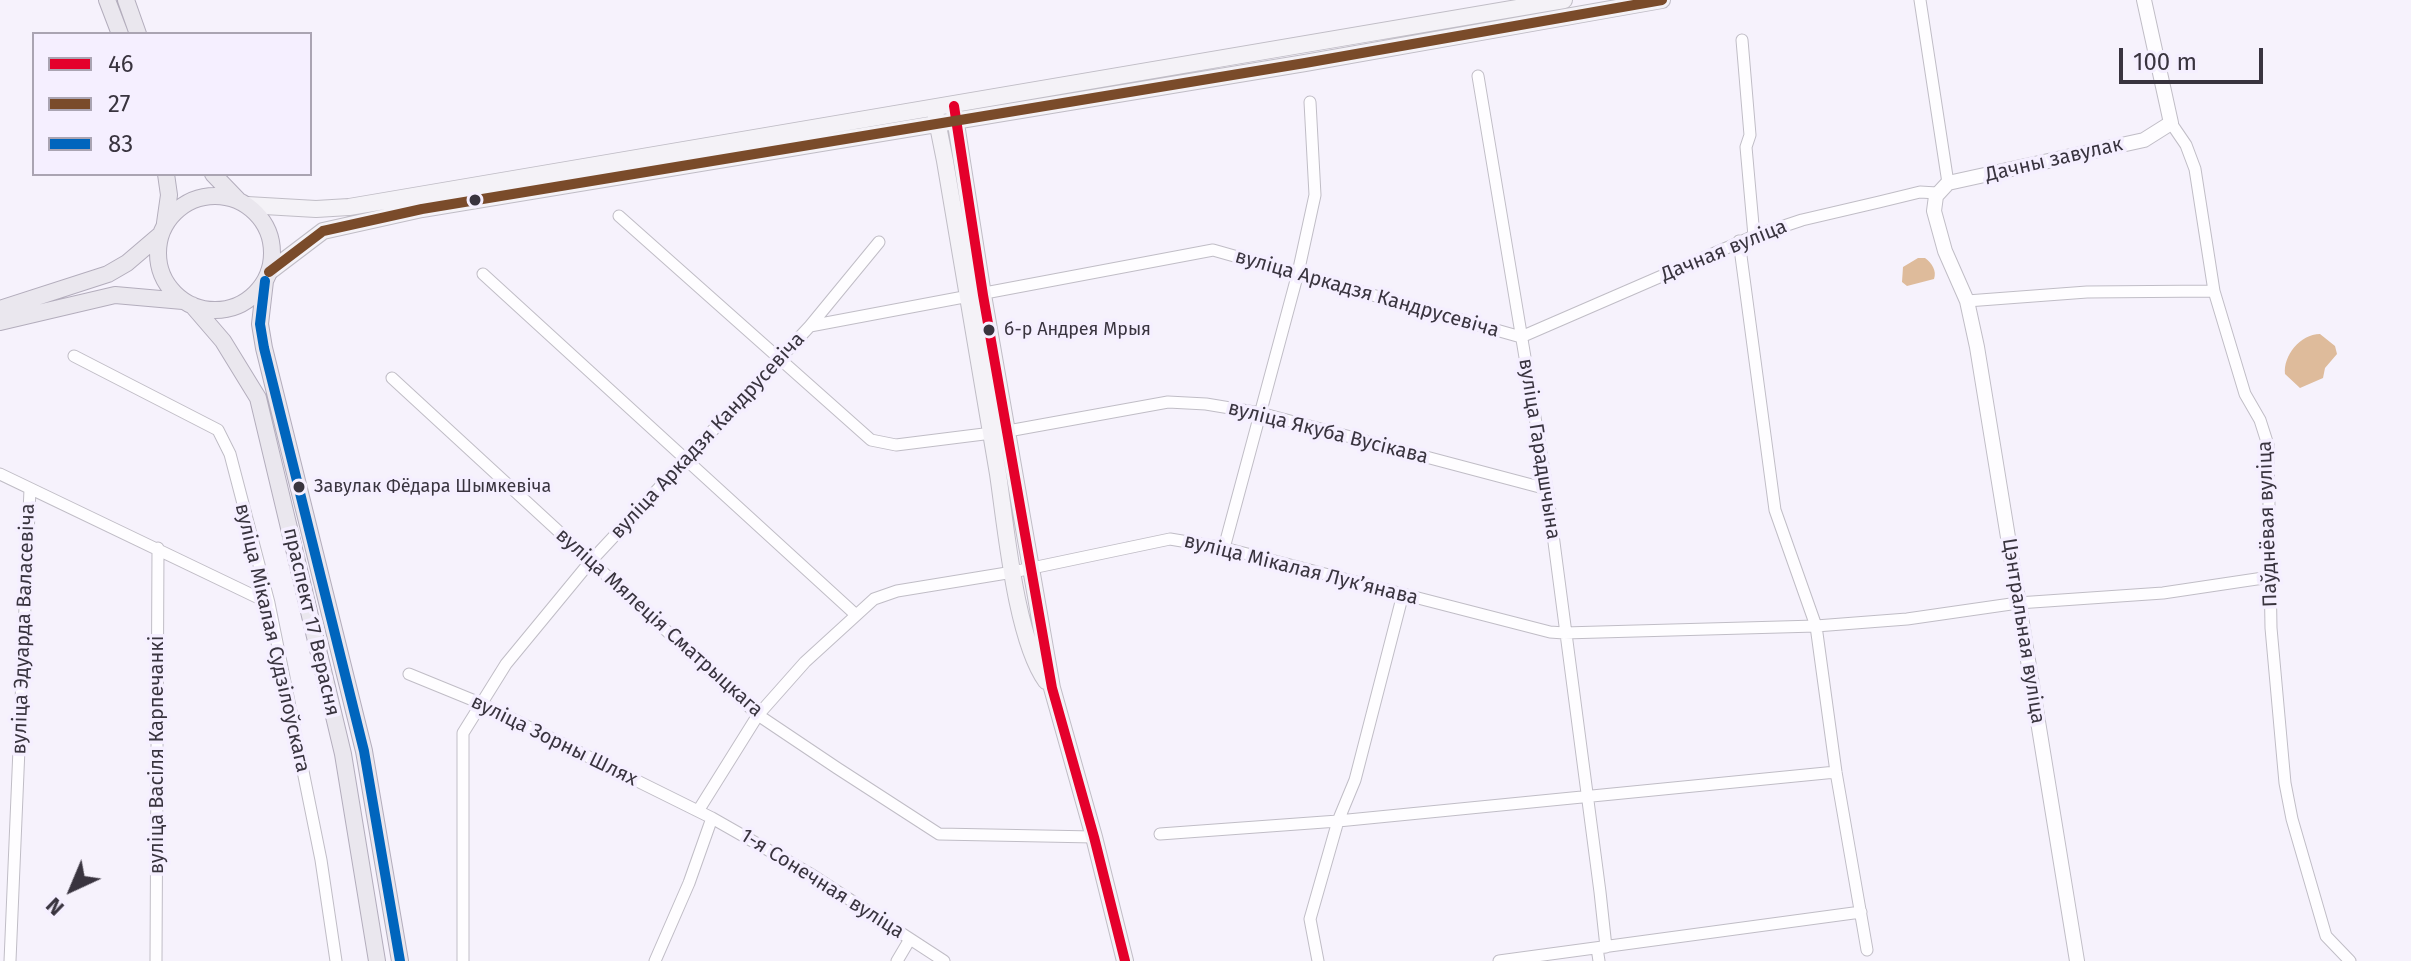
<!DOCTYPE html>
<html>
<head>
<meta charset="utf-8">
<style>
	body { margin:0 }
	#map { position:relative; width:2411px; height:961px; overflow:hidden; background:#f6f2fc; font-family:"Fira Sans",sans-serif }
	canvas { display:block }
	.legend { position:absolute; left:32px; top:32px; width:280px; height:144px; box-sizing:border-box; background:#f5efff; border:2px solid #aaa4b2; margin:0; padding:10px 14px; list-style:none; font-size:24px; color:#39343f }
	.legend li { display:flex; align-items:center; gap:16px; height:40px }
	.legend b { width:40px; border:2px solid #aaa4b2 }
	.north { position:absolute; left:32px; top:849px; width:80px; height:80px; -webkit-text-stroke:6px #f5efff; paint-order:stroke; rotate:224deg; font-size:22px; font-weight:700; line-height:32px; text-align:center; color:#39343f }
	.north::after { content:''; display:block; margin:auto; width:28px; height:36px; background:#39343f; clip-path:polygon(50% 0,100% 100%,50% 72%,0 100%) }
	.scale { position:absolute; left:2119px; top:48px; width:144px; height:36px; box-sizing:border-box; border:4px solid #39343f; border-top:0; padding-left:10px; font-size:24px; line-height:28px; white-space:nowrap; color:#39343f; -webkit-text-stroke:6px #f5efff; paint-order:stroke }
</style>
</head>
<body>
<div id="map">
<canvas width="2411" height="961"></canvas>
<ul class="legend">
<li><b style="height:10px;background:#e4002b"></b>46</li>
<li><b style="height:10px;background:#7a4b2a"></b>27</li>
<li><b style="height:10px;background:#0065bd"></b>83</li>
</ul>
<div class="north">N</div>
<div class="scale">100 m</div>
</div>
<script>
const ctx = document.querySelector('canvas').getContext('2d');
ctx.lineJoin = 'round';
function fill(path, color) {
  ctx.fillStyle = color;
  ctx.fill(path, 'evenodd');
}
function trace(path, color, width, dash) {
  ctx.strokeStyle = color;
  ctx.lineWidth = width;
  ctx.lineCap = dash ? 'butt' : 'round';
  ctx.setLineDash(dash || []);
  ctx.stroke(path);
}
function label(font, color, halo, rows, align = 'center') {
  ctx.font = font + ' "Fira Sans",sans-serif';
  ctx.lineWidth = 7;
  ctx.setLineDash([]);
  ctx.textBaseline = 'middle';
  ctx.strokeStyle = halo;
  ctx.fillStyle = color;
  for (const [text, x, y, turn = 0] of rows) {
    ctx.save();
    ctx.translate(x, y);
    ctx.rotate((+turn || 0) * Math.PI / 180);
    ctx.textAlign = isNaN(turn) ? turn : align;
    if (halo) ctx.strokeText(text, 0, 0);
    ctx.fillText(text, 0, 0);
    ctx.restore();
  }
}
const water = new Path2D(`
	M1918 258H1925C1932 263 1937 271 1934 279L1907 286 1902 282 1903 267Z
	M2320 334 2335 346 2337 354 2325 368 2323 378 2300 388 2285 374C2283 356 2300 334 2320 334Z`);
const minor = new Path2D(`
	M1920 0 1948 183
	M1742 40 1750 135 1746 147 1754 236
	M1478 76 1547 489 1600 892 1606 947 1597 948 1599 961
	M2171 123 2186 145 2195 169 2214 291 2245 394 2260 420 2268 445 2271 628 2285 783 2292 819 2326 936 2350 961
	M619 216 871 440 896 445 1008 431 1168 402 1206 404 1260 413 1547 489
	M1739 241 1775 510 1816 626 1836 772 1867 950
	M483 274 855 614
	M1967 301 2087 292 2214 291
	M810 326 1213 250 1521 337 1754 236 1802 220 1879 202 1920 192 1937 193
	M74 356 218 430 230 454 269 603 321 860 336 961
	M392 378 758 715 837 768 939 834 1094 837
	M0 474 269 603
	M1224 548 1298 273 1315 195 1310 102
	M409 674 480 703 712 818 812 875 944 961
	M698 811 758 715 805 662 874 599 897 591 1013 572 1170 539 1224 548 1550 632 1564 633 1816 626 1907 619 2018 603 2163 593 2270 577
	M1160 834 1338 821 1836 772
	M10 961 30 489
	M156 961 158 548
	M463 961V733L506 664 590 562 810 326 879 242
	M655 961 689 883 712 818
	M897 961 910 939
	M1318 961 1310 919 1338 821 1355 780 1403 594
	M1499 961 1861 912`);
const tertiary = new Path2D(`
	M2077 961 1977 347 1967 301 1945 251 1934 211 1936 196 1948 183 2144 140 2171 123 2144 0`);
const secondary = new Path2D(`
	M954 111 983 295 1052 688 1094 837 1125 961
	M936 116 945 161C962 266 981 370 998 474 1006 528 1016 639 1046 681
	M247 205 316 209 349 207 1564 0
	M269 272 323 231 422 209 1305 63 1662 0`);
const primary = new Path2D(`
	M107 0 120 34
	M126 0 138 34
	M213 174 238 200
	M158 253a57 57 0 1 1 114 0a57 57 0 1 1-114 0Z
	M165 223 169 195 166 174
	M265 281 260 324 264 348 364 751 400 961
	M192 305 223 341 258 398 343 754 377 961
	M0 309 108 274 127 263 161 234
	M0 322 115 295 183 301`);
const bus1 = new Path2D(`
	M954 106 983 295 1052 688 1094 837 1125 961`);
const bus2 = new Path2D(`
	M269 272 323 231 422 209 1305 63 1662 0`);
const bus3 = new Path2D(`
	M265 281 260 324 264 348 364 751 400 961`);
const markers = [
	[475,200,7,"#39343f"],
	[989,330,7,"#39343f"],
	[299,487,7,"#39343f"]
];
const busNames = [
	["б-р Андрея Мрыя",1004,330],
	["Завулак Фёдара Шымкевіча",314,487]
];
const streetNames = [
	["Дачны завулак",2054,160,-13],
	["Дачная вуліца",1724,251,-22],
	["вуліца Аркадзя Кандрусевіча",1367,294,16],
	["вуліца Якуба Вусікава",1328,433,14],
	["вуліца Аркадзя Кандрусевіча",708,436,-47],
	["вуліца Гарадшчына",1539,449,81],
	["Паўднёвая вуліца",2268,524,-92],
	["вуліца Мікалая Лукʼянава",1301,570,14],
	["праспект 17 Верасня",311,622,77],
	["вуліца Мялеція Сматрыцкага",659,623,42],
	["вуліца Эдуарда Валасевіча",24,629,-88],
	["Цэнтральная вуліца",2023,631,81],
	["вуліца Мікалая Судзілоўскага",272,638,77],
	["вуліца Зорны Шлях",554,741,26],
	["вуліца Васіля Карпечанкі",157,755,-90],
	["1-я Сонечная вуліца",822,884,32]
];
fill(water, '#debb9b');
trace(minor, '#c0bdc6', 13);
trace(tertiary, '#c0bdc6', 16);
trace(secondary, '#c0bdc6', 18);
trace(primary, '#b3adbc', 18);
trace(minor, '#fefdff', 11);
trace(tertiary, '#fefdff', 14);
trace(secondary, '#f4f2f7', 16);
trace(primary, '#eae7ee', 16);
trace(bus1, '#e4002b', 10);
trace(bus2, '#7a4b2a', 10);
trace(bus3, '#0065bd', 10);
for (const [x, y, r, color] of markers) {
  const dot = new Path2D();
  dot.arc(x, y, r, 0, 2 * Math.PI);
  ctx.fillStyle = color;
  ctx.fill(dot);
  trace(dot, '#f5efff', 3);
}
label('18px', '#39343f', '#f5efff', busNames, 'left');
label('20px', '#39343f', '#f5efff', streetNames);
</script>
</body>
</html>
